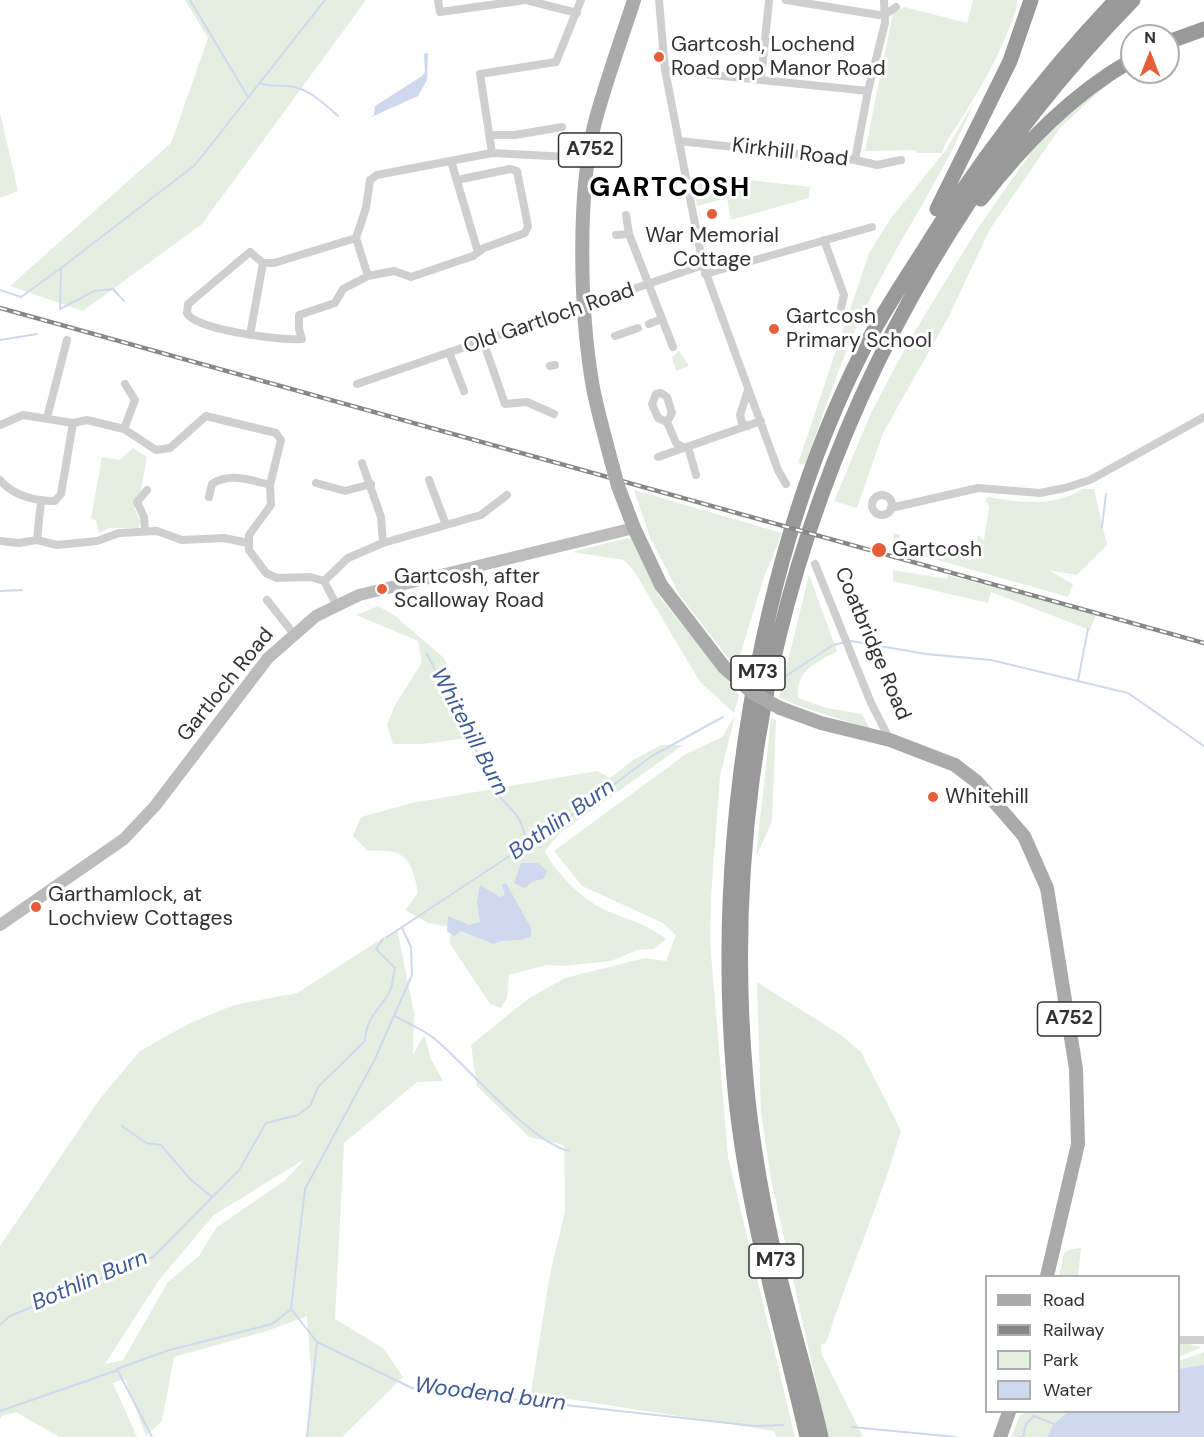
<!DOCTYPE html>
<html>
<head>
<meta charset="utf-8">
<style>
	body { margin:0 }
	#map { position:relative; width:1204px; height:1437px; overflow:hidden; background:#fff; font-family:"DM Sans",sans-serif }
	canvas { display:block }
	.legend { position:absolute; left:985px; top:1275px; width:195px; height:138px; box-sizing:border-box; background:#fff; border:2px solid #adadad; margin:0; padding:8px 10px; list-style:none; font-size:18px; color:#323232 }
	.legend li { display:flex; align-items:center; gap:12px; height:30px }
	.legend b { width:30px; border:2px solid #adadad }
	.north { position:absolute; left:1120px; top:24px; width:60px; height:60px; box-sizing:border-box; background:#fff; border:2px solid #adadad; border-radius:50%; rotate:0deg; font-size:16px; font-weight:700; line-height:24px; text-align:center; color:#323232 }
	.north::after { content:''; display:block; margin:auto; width:21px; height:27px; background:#e55e38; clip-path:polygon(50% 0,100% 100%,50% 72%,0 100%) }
</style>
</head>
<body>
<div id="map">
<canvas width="1204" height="1437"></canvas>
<ul class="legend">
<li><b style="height:8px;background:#aaa"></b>Road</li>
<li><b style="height:8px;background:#878787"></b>Railway</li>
<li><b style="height:16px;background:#e5efe1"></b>Park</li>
<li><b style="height:16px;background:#ced8ee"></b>Water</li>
</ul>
<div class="north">N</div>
</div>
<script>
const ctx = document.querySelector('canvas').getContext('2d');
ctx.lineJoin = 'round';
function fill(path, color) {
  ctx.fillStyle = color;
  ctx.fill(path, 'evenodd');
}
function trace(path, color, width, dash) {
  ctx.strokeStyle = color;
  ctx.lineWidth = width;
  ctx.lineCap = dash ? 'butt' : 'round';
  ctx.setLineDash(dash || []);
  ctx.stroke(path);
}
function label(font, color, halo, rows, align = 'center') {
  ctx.font = font + ' "DM Sans",sans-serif';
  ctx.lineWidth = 6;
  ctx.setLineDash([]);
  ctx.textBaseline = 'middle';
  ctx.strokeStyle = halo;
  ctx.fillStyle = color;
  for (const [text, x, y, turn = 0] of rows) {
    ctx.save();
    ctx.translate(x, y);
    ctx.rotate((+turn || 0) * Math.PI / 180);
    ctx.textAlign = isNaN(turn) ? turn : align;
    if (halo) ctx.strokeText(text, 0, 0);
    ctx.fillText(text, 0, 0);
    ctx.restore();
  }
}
const green = new Path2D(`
	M185 0H366L202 224 83 311 10 286 171 143 208 38Z
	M973 0H1017V6C1002 55 974 100 946 142L942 153H917L916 150 865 151 893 13 904 7 967 23Z
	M1115 77 1060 128 990 229 948 318 883 433 857 508 834 501 872 411 909 341 976 231 1036 145 1086 91Z
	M974 102C946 172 903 232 870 299 843 352 825 410 805 465L798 463 869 253 891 218 946 150Z
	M0 113 18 191 0 198Z
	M724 177 810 187 809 198 731 220 727 198 697 206 692 178Z
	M679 351 689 366 676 371 672 357Z
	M133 448 147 457 141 490 134 508 140 520 139 528H109L99 533 96 520 91 519 102 457 120 460Z
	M1083 489H1094L1107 545 1077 575 1048 570 1073 584 1068 597 892 547 894 533 900 535 899 540 971 560 978 535 984 540 989 507 985 499 988 497C1021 503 1053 507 1083 489Z
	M634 490 782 533 764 577 736 668 680 596 649 535Z
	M627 538 633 540 659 596 739 695 734 713 700 682 634 571 624 560 572 552Z
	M893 570 947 579 948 575 984 585 985 582 1096 615 1090 630 991 592 988 603 893 581Z
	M809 575 837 651C814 665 796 669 798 698L827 708 862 714 870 729 796 705 779 697Z
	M378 606 394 615 444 658 476 737 422 744H393L387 725 394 707 422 662 418 641 356 615Z
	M735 716 720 776 711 896 710 942 728 1157 795 1437H776L774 1431 531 1393 550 1274 565 1212 564 1145 529 1137 477 1086 471 1045 529 998 565 978 645 958 666 961 676 935 663 923 582 886 554 851 686 754 722 737Z
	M771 718 776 720 772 821 756 857Z
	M661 745H683L559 834 545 851C555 872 581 898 603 909 625 919 646 923 666 939L654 949 637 950 611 961 564 966 546 965 509 975 507 998 501 1008 490 1004 450 944 451 927 428 923 405 910 418 893C412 858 404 848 368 851L353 836 361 817 412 803 597 771 610 778 633 760Z
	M397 929 414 1013 413 1055 424 1035 431 1059 443 1081 417 1082 344 1143 335 1319 383 1348 403 1377 342 1437H307L311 1372 307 1316 267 1331 174 1357 162 1421 146 1436 125 1379 113 1383 137 1437H59L16 1412 2 1416 0 1419V1246L99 1100 140 1051 188 1024 234 1005 297 993ZM305 1159 284 1181 216 1228 199 1256 168 1282 123 1360 105 1364 159 1280 214 1215Z
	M757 982 841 1035 861 1052 901 1131C880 1203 849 1271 826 1343L821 1345 822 1355 863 1437H828L771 1179 761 1112Z
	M1081 1248 1078 1276H1059L1064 1253 1072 1249Z
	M1184 1343 1202 1347 1179 1357V1344Z
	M1204 1352V1437H1011L1020 1415 1027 1412H1178L1179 1361Z`);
const water = new Path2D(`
	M428 53 427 80 418 96 369 118 374 115 375 106 422 76 425 72 424 54Z
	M521 863H538L547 871 543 879 533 881 525 888 514 883Z
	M506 883 531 928V936C518 944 506 937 494 944L461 931 454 936 447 931 448 916 469 925 480 922 477 902 480 885 500 897 505 895 502 885Z
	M1204 1365V1437H1047L1054 1424 1068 1412H1178L1179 1369Z`);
const stream = new Path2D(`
	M190 0 248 97
	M259 83C270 87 277 85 288 86 309 88 323 103 338 116
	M0 290 21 297 61 268
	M60 309 61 268 195 165 325 0
	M60 309 94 291 113 289 124 301
	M0 340 37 334
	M1102 527 1106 494
	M0 591 22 590
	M427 654 500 797C507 804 514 811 519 819 524 828 522 833 529 841
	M786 676 833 645 851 641 926 654 991 660 1078 681 1088 629
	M1078 681 1128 693 1204 746
	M402 928 411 947 412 975 374 1061 305 1189 291 1309 317 1342 412 1388 755 1426 783 1425
	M387 937 585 806 652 756 723 717
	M395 1016C408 1023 424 1030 435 1039 469 1068 528 1139 568 1151
	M122 1126 146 1143 161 1145 190 1179 212 1197
	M0 1325 10 1316 153 1257 239 1170 266 1123 298 1115 310 1106 318 1087 365 1041C366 1016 380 1010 390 991 393 985 393 975 395 968L376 949 383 939
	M0 1411 118 1370
	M852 1427 956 1437
	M152 1437 117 1369 166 1351 272 1324 290 1310
	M307 1437 317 1342
	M1018 1437H1023L1026 1424 1034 1416 1054 1424`);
const street = new Path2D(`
	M438 0 440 12 526 0
	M526 0 577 13
	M659 0 665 70 703 265 778 470 786 484
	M786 0 879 15 886 14 896 7
	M665 70 868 91
	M761 80 769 0
	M489 135H515L562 127
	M679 141 855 160 877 165 901 160
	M492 153 480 74 556 62 581 0
	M855 160 868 91 885 23 884 0
	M451 161 478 252
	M626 215 629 234
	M616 235 629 234 673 347
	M356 238 274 263H263L250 252 188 304 187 313C194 330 284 341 302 339L299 329V315L335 303 343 289 368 276
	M356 238 368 276 394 271 411 277 473 256 484 248 525 233 528 226 517 171 510 169 457 180
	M356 238 366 208 370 180 377 175 492 153 588 158
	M824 240 844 295 841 308
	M705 274 872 227
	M649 324 662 319
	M250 335 263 263
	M615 336 638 328
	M483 341 505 404 527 402 554 414
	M449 352 464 391
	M550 366 555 365
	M357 384 703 265
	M47 418 67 340
	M667 422 672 413 667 397 661 393 656 394 652 404 658 418 667 422 676 443 684 448
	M0 425 23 415 73 423 87 420 124 429 156 450 170 448 206 416 276 433 281 440 270 485 271 505 249 535V550L266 573 277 578 310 577 324 581 336 604
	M748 426 742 423 740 415 748 390
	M124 429 135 400 125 384
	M688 447 696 475
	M658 457 761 421
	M362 463 381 517 383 543
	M0 480C13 496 36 501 55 501L61 494 73 423
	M429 480 446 525
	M316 483 345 491 371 484
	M872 505a10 10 0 1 1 20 0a10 10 0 1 1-20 0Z
	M209 497 212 484C229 472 252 480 270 485
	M891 508 978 488 1040 493 1065 488 1090 480 1204 417
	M145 531 144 517 137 502 147 490
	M37 540 41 501
	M0 541 19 543 37 540 57 545 97 541 119 533 157 531 182 540 224 538 248 543
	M815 564 871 703 890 740
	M324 581 348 558 383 543 481 515 507 495
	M267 600 293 633
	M1178 1340H1204`);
const secondary = new Path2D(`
	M0 925 124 839 155 806 268 658 316 616 359 595 634 528`);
const primary = new Path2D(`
	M609 453C603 429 596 406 592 382 580 309 577 193 595 122 606 81 621 40 634 0
	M618 486 634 528 661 585 724 667
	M780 708 821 723 890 740 955 765 977 782 1024 836 1047 888 1076 1069 1078 1144 1047 1276
	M1000 1437 1009 1412`);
const highway = new Path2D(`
	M1168 42 1204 29
	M981 199C1024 144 1071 95 1132 60
	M937 209 1010 61 1031 0
	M807 1437C780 1318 744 1202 734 1079 714 845 755 563 862 352 879 319 898 290 918 259 976 165 1040 80 1116 0
	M821 1437C807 1374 787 1312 773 1248 761 1193 751 1136 746 1079 710 679 853 286 1133 0`);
const rail = new Path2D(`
	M0 308 1204 643`);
const primaryBridge = new Path2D(`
	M609 453 618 486
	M724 667 753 693 780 708`);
const markers = [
	[659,57,6,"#e55e38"],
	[712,214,6,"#e55e38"],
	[774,329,6,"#e55e38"],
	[879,550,8,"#e55e38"],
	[382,589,6,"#e55e38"],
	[933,797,6,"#e55e38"],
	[36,907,6,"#e55e38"]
];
const shields = [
	[590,150,63],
	[758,673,54],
	[1069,1019,63],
	[776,1261,54]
];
const shieldNames = [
	["A752",590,150],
	["M73",758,673],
	["A752",1069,1019],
	["M73",776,1261]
];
const poiNames = [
	["Gartcosh, Lochend",671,45],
	["Road opp Manor Road",671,69],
	["War Memorial",712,236,"center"],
	["Cottage",712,260,"center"],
	["Gartcosh",786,317],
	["Primary School",786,341],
	["Gartcosh",892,550],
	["Gartcosh, after",394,577],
	["Scalloway Road",394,601],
	["Whitehill",945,797],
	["Garthamlock, at",48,895],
	["Lochview Cottages",48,919]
];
const streetNames = [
	["Kirkhill Road",790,153,7],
	["Old Gartloch Road",549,319,-19],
	["Coatbridge Road",872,644,67],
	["Gartloch Road",226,685,-51]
];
const waterNames = [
	["Whitehill Burn",469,732,62],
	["Bothlin Burn",562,820,-35],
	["Bothlin Burn",90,1281,-23],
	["Woodend burn",490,1395,7]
];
const districtNames = [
	["GARTCOSH",670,189]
];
fill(green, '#e5efe1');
fill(water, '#ced8ee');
trace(stream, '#ced8ee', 2);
trace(street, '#cfcfcf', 8);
trace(secondary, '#bcbcbc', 12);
trace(primary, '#aaa', 14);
trace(highway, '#999', 15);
trace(rail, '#878787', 4.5);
trace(rail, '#fff', 2, [7]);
trace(primaryBridge, '#aaa', 14);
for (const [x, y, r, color] of markers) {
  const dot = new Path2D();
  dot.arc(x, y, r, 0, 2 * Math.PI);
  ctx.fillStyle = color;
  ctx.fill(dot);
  trace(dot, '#fff', 2);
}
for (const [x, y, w] of shields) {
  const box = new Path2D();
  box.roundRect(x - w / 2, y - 17, w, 34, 4.5);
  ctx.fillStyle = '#fff';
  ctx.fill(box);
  trace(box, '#323232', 1.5);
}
label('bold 20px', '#323232', null, shieldNames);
label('21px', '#323232', '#fff', poiNames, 'left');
label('21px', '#323232', '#fff', streetNames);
label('italic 22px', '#3f5b96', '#fff', waterNames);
ctx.letterSpacing = '1.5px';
label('bold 27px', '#000', '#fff', districtNames);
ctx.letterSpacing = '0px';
</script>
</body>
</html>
